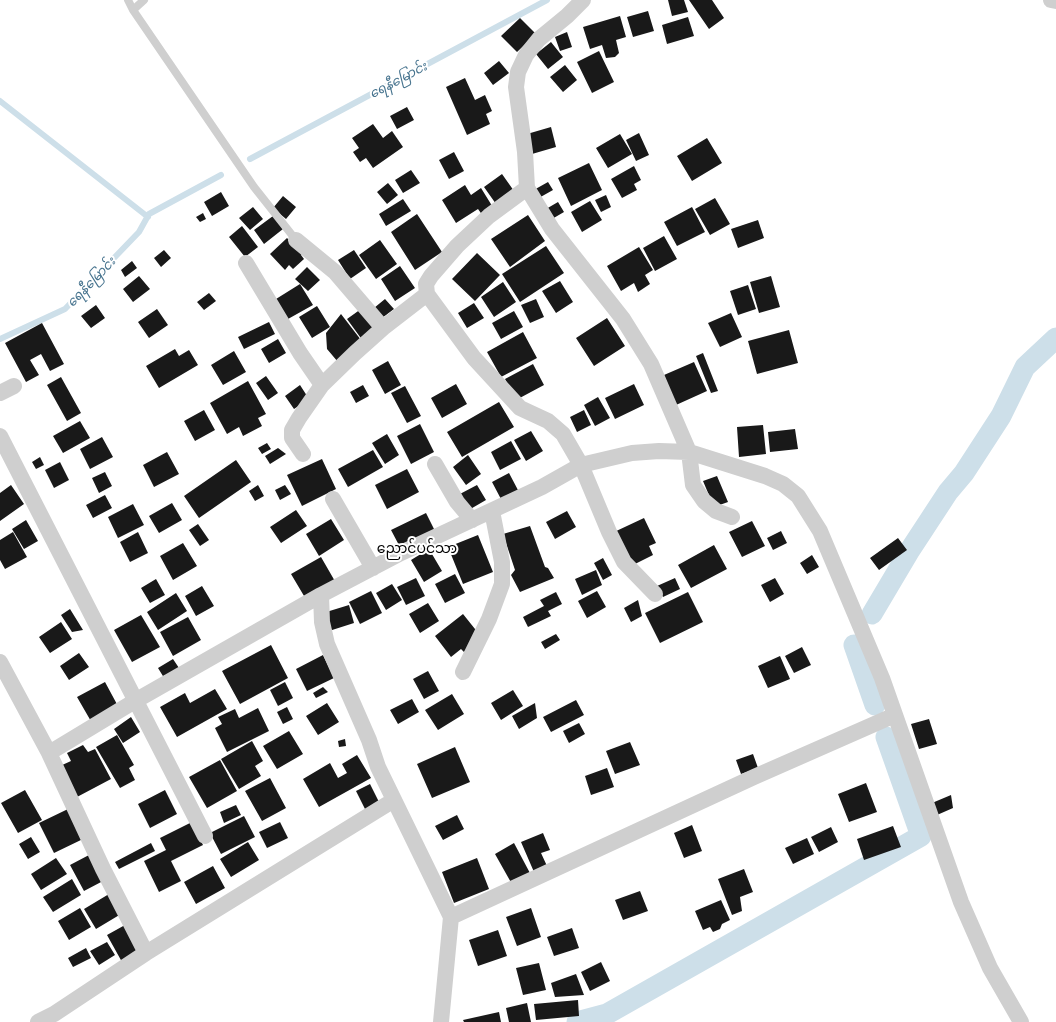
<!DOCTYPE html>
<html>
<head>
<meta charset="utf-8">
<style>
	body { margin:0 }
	canvas { display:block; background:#fff }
</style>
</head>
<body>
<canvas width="1056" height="1022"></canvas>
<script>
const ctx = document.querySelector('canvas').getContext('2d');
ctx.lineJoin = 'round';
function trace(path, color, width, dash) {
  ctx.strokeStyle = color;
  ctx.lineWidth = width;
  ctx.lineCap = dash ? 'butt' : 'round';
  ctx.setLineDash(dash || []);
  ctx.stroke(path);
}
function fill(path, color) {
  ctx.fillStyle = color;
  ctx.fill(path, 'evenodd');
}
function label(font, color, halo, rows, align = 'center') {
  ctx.font = font + ' Barlow,"Noto Sans Myanmar",sans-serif';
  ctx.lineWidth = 4;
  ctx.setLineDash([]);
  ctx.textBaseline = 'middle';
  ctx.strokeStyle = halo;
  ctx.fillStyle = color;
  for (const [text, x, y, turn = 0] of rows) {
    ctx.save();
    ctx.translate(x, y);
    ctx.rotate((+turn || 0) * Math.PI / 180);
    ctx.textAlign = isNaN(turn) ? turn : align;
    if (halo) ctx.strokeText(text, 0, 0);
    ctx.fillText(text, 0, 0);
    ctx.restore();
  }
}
const stream = new Path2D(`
	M0 101 148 217
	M250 159 547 0
	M0 339 65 309 139 232 149 214 221 175`);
const canal = new Path2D(`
	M872 614 910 550 948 492 964 473 1001 416 1025 367 1056 338
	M854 645 875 705
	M577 1022 607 1014 921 836 886 737`);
const building = new Path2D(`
	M668 0H684L688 12 672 16Z
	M689 0H712L724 18 709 29Z
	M648 11 654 31 633 37 627 17Z
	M620 16 626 37 616 40 619 53 615 57 606 58 602 45 590 49 583 27Z
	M688 17 694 36 667 44 662 25Z
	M520 18 536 34 517 52 501 36Z
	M567 32 572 47 560 51 555 37Z
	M551 42 563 57 548 69 536 54Z
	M599 51 614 82 592 93 577 62Z
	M499 61 509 73 493 85 484 73Z
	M565 65 577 80 563 92 550 77Z
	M465 78 475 100 485 95 492 111 486 114 490 124 467 135 446 87Z
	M407 107 414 120 397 129 390 116Z
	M373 124 383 138 392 131 403 147 373 168 366 158 360 162 353 152 359 148 352 138Z
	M551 127 556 147 532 154 527 134Z
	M639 133 649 155 636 161 626 140Z
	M620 134 632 154 608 168 596 148Z
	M707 138 722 163 692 181 677 156Z
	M454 152 464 171 449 179 439 160Z
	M589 163 602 190 571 206 558 178Z
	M634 166 641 180 634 184 637 190 622 198 611 179Z
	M411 170 420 183 403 193 395 180Z
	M502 174 514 191 496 204 484 187Z
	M548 182 553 190 537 199 532 191Z
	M388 183 398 195 387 204 377 192Z
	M465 185 471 195 481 188 494 209 483 216 478 209 456 223 442 200Z
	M221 192 229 206 212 216 204 202Z
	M606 195 611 207 601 212 595 200Z
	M283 196 296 207 286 219 273 208Z
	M715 198 730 224 710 235 695 209Z
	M403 199 411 211 386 226 379 214Z
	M590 201 602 220 582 232 571 212Z
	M558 202 564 212 552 219 546 209Z
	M253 207 263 219 250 230 239 218Z
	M692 207 705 232 677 246 664 222Z
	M203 213 206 219 200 222 196 217Z
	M417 214 442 252 415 270 391 232Z
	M528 215 545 241 510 267 491 239Z
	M273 216 283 229 264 244 254 230Z
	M758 220 764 238 738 248 731 229Z
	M242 226 258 247 245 257 229 237Z
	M664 236 677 259 655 271 643 248Z
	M287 238 302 253 301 255 304 259 293 269 289 265 285 270 270 254Z
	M380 240 397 264 376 279 359 255Z
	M546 246 564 273 520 302 502 274Z
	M639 247 653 270 645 275 650 284 638 292 634 283 621 291 607 266Z
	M164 250 171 258 161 267 154 258Z
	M354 250 366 268 350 279 338 260Z
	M477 253 500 275 475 301 452 279Z
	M132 261 137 268 125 277 121 270Z
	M400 266 415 288 395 301 381 279Z
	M307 267 320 280 308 291 295 279Z
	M139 276 150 289 133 302 123 289Z
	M771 276 780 307 759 313 750 282Z
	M560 281 573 302 556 313 542 291Z
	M503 282 516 302 494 317 481 297Z
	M300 284 313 305 288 319 276 299Z
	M748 285 756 309 738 315 730 291Z
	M209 293 216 301 204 310 197 302Z
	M385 299 394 309 382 318 374 308Z
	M536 299 544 317 530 323 521 305Z
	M474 303 484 318 467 328 458 313Z
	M96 305 105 318 91 328 81 316Z
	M317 306 330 327 312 338 299 317Z
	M157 309 168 325 149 338 138 322Z
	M361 309 376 331 363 341 347 319Z
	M514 311 523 327 501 339 492 323Z
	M731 313 742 337 720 347 708 323Z
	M341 314 361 340 338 362 327 349 326 333Z
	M607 318 625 346 594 366 576 338Z
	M269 322 275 334 244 349 238 337Z
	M42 323 64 364 50 371 41 354 30 360 39 375 26 382 5 343Z
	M789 330 798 363 757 374 748 341Z
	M523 332 537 358 501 377 487 352Z
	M278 339 286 353 269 363 261 349Z
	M175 349 179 356 189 350 198 365 159 388 146 366Z
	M234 351 246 372 223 385 211 365Z
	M703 353 718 391 711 393 696 356Z
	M388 361 401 385 385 394 372 370Z
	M694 362 707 391 676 405 664 375Z
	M533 364 544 385 516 400 505 379Z
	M266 376 278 393 268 400 256 383Z
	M61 377 81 413 67 421 47 385Z
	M248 381 266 414 258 418 262 426 243 436 239 427 227 434 210 403Z
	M456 384 467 404 442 418 431 398Z
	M634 384 644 405 615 419 605 398Z
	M300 385 309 399 294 409 285 396Z
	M363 385 369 396 356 403 350 392Z
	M405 386 421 416 407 423 391 393Z
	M598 397 610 418 595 426 584 405Z
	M499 402 514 427 462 457 447 432Z
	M204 410 215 430 195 441 184 421Z
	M584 410 591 425 577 432 570 417Z
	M80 421 90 438 63 453 53 436Z
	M420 424 434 452 411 464 397 436Z
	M763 425 766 454 739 457 737 427Z
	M795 429 798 449 770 452 768 432Z
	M531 431 543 451 526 461 514 440Z
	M387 434 399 455 385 464 372 443Z
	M102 437 113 457 90 469 80 449Z
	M511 441 521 459 500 470 491 452Z
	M267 443 271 449 262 454 258 448Z
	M278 448 286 454 270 464 265 456Z
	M373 450 383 467 348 487 338 469Z
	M167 452 179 474 154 487 143 465Z
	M468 455 481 474 466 485 453 467Z
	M40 457 44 465 36 469 32 462Z
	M322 459 336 489 302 506 287 475Z
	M236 460 251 482 199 518 184 496Z
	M60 462 69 480 54 488 45 470Z
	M407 469 419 492 387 509 375 485Z
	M105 472 112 486 99 493 92 478Z
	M509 473 519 492 502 501 492 482Z
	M717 476 728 502 714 507 703 481Z
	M11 485 24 504 0 521V493Z
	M258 485 264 496 255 501 249 491Z
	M285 485 291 494 280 500 275 490Z
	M477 485 486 500 467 511 458 495Z
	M105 495 112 508 93 518 86 505Z
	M172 503 182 520 159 533 149 516Z
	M133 504 144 525 118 538 108 517Z
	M296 510 307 526 281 543 270 527Z
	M567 511 576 527 555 539 546 522Z
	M426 513 436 533 401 549 391 530Z
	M644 518 656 543 649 546 653 555 629 567 612 533Z
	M331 519 344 540 319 556 306 534Z
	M26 520 38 541 24 549 12 529Z
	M752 521 765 546 742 557 729 532Z
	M198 524 209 540 200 546 189 530Z
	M530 526 545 567 548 568 554 578 520 592 511 575 515 570 503 534Z
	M781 531 787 543 773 550 767 538Z
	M13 532 27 557 5 569 0 560V540Z
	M138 532 148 553 130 562 120 542Z
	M478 535 493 572 463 584 448 547Z
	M898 538 907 550 879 570 870 558Z
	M183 543 197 566 173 580 160 556Z
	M714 545 727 569 691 588 678 565Z
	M429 549 442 571 424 582 411 560Z
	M812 555 819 567 807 574 800 563Z
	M321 557 336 583 307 601 291 574Z
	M603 558 612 575 603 580 594 563Z
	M596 570 602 585 582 595 575 579Z
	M455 574 465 593 445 603 435 584Z
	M416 578 425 596 406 605 397 587Z
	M675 578 680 589 663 597 657 586Z
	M775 578 784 594 770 602 761 585Z
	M156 579 165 595 150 603 141 588Z
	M392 584 402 600 386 610 376 593Z
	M202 586 214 606 196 616 185 596Z
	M371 591 382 613 360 624 349 602Z
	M597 591 606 607 587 618 578 601Z
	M556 592 562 604 548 611 551 616 528 627 523 617 544 606 540 600Z
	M688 592 703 622 660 643 645 613Z
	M176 593 187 611 158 630 147 612Z
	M638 600 642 616 631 622 624 608Z
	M428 603 439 621 420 633 409 614Z
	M349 605 354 623 329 631 323 613Z
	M70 609 83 630 72 632 61 615Z
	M463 614 479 634 472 646 464 652 461 649 451 657 435 636Z
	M141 615 160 647 132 662 114 630Z
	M188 617 201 640 173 656 160 632Z
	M61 622 72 639 50 653 39 637Z
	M556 634 560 640 545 649 541 642Z
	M271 645 288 678 240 704 222 671Z
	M802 647 811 665 794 673 785 656Z
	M79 653 89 667 69 680 60 666Z
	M323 655 334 678 307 691 296 669Z
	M780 656 790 679 768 688 758 666Z
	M173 659 181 671 166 681 158 668Z
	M428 671 439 691 424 699 413 679Z
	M105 682 119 708 92 723 77 697Z
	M285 682 293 698 278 706 270 690Z
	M323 687 328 692 316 698 313 693Z
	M215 689 227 709 177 737 160 707 185 693 190 703Z
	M513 690 523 706 501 720 491 703Z
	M452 694 464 714 438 730 425 710Z
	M412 699 419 712 398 724 390 710Z
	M576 700 584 715 551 732 543 717Z
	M327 703 339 722 318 735 306 716Z
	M535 703 537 718 519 729 512 716Z
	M287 707 293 719 283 724 277 712Z
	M258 708 269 731 227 752 215 728 222 724 218 717 235 709 239 718Z
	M131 717 140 732 123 743 114 729Z
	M929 719 937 744 919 749 911 724Z
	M579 723 585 734 569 743 563 731Z
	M289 731 303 754 277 769 263 746Z
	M117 735 134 765 129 768 135 780 120 788 96 747Z
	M345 739 346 746 339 747 338 741Z
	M252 741 263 761 255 766 261 776 239 789 221 759Z
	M630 742 640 765 615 774 606 751Z
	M83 745 88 752 95 749 111 779 77 797 60 766 71 761 67 753Z
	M455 747 470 782 432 798 417 764Z
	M753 754 758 768 741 774 736 760Z
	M357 755 371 778 319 807 303 779 330 763 338 778 347 773 342 764Z
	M220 760 237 791 207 808 189 777Z
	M607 768 614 787 591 795 585 776Z
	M270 778 286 808 262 821 245 791Z
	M866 783 877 812 849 822 838 794Z
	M370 784 381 806 367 813 356 791Z
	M25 790 42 820 18 833 1 803Z
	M165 790 177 814 150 828 138 804Z
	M951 795 953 808 937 815 932 803Z
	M236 805 241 815 224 823 220 812Z
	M68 809 83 839 54 853 39 823Z
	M457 815 464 829 443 840 435 826Z
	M244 816 255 837 221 854 210 833Z
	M192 822 203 845 171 861 181 881 159 892 144 861 166 850 160 838Z
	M280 822 288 838 267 848 259 832Z
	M692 825 702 851 684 858 674 833Z
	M893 826 901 847 864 860 857 839Z
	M831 827 838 842 819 852 811 837Z
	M543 833 550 850 541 853 547 866 534 872 521 842Z
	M31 837 40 852 28 859 19 844Z
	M807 838 814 854 793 864 785 848Z
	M248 842 259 860 231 877 220 859Z
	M151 843 155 851 119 869 115 862Z
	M514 843 531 875 513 886 495 854Z
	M89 855 103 881 84 891 70 865Z
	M56 858 67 874 41 890 31 874Z
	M477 858 489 889 454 903 442 872Z
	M213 866 225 888 196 904 184 882Z
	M744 869 753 892 740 897 742 911 732 915 718 879Z
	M72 879 81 895 53 912 43 897Z
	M640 891 648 911 623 920 615 900Z
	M109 894 121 914 96 929 84 909Z
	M721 900 730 920 722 924 720 929 713 932 710 927 703 930 695 911Z
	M80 908 91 927 69 940 58 921Z
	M531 908 541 937 517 946 506 917Z
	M125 925 140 952 122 962 107 935Z
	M572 928 579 948 554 956 547 937Z
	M498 930 507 956 478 966 469 940Z
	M107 942 115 955 99 965 90 951Z
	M86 948 91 958 73 967 68 958Z
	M601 962 610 981 590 991 581 972Z
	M539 963 546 990 523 995 516 968Z
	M576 974 584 995 555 997 551 983Z
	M578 1000 579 1016 536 1020 534 1004Z
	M527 1003 531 1022H509L506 1008Z
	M499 1012 501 1022H464L463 1020Z`);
const lane = new Path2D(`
	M128 0 133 10 144 0
	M133 10 254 187 296 240`);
const street = new Path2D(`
	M583 0 567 16 539 39 526 55 518 72 516 87 525 152 527 188 552 229 623 319 651 364 689 452 765 476 783 484 798 496 820 531 882 678 961 902 990 968 1021 1022
	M1051 0 1056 1
	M527 188 489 216 457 246 431 276 426 284 427 294 474 358 520 408 548 421 563 434 581 465 609 532 624 562 655 594
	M296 240 335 272 383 328
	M246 263 300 353 322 385
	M0 393 14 386
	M0 436 205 836
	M303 454 292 438V430L299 418 322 385 355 353 383 328 427 294
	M435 464 457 502 472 520
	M333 499 373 568
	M321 595 322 622 327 644 369 740 378 767 451 917 754 777 895 715
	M0 662 49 753 103 869 146 953
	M463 672 489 619 502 584V562L492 511
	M49 753 135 701 321 595 401 553 542 487 581 465 632 453 659 451 689 452 693 485 704 501 716 511 732 517
	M38 1022 54 1014 146 953 394 800
	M441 1022 451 917`);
const waterNames = [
	["ရေနီမြောင်း",398,80,-28],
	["ရေနီမြောင်း",91,282,-46]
];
const quarterNames = [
	["ညောင်ပင်သာ",417,548]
];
trace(stream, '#cddfe9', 6);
trace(canal, '#cddfe9', 21);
fill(building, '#191919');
trace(lane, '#cfcfcf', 8);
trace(street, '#cfcfcf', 16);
label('italic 13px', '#46738e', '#fff', waterNames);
label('14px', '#000', '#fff', quarterNames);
</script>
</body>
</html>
